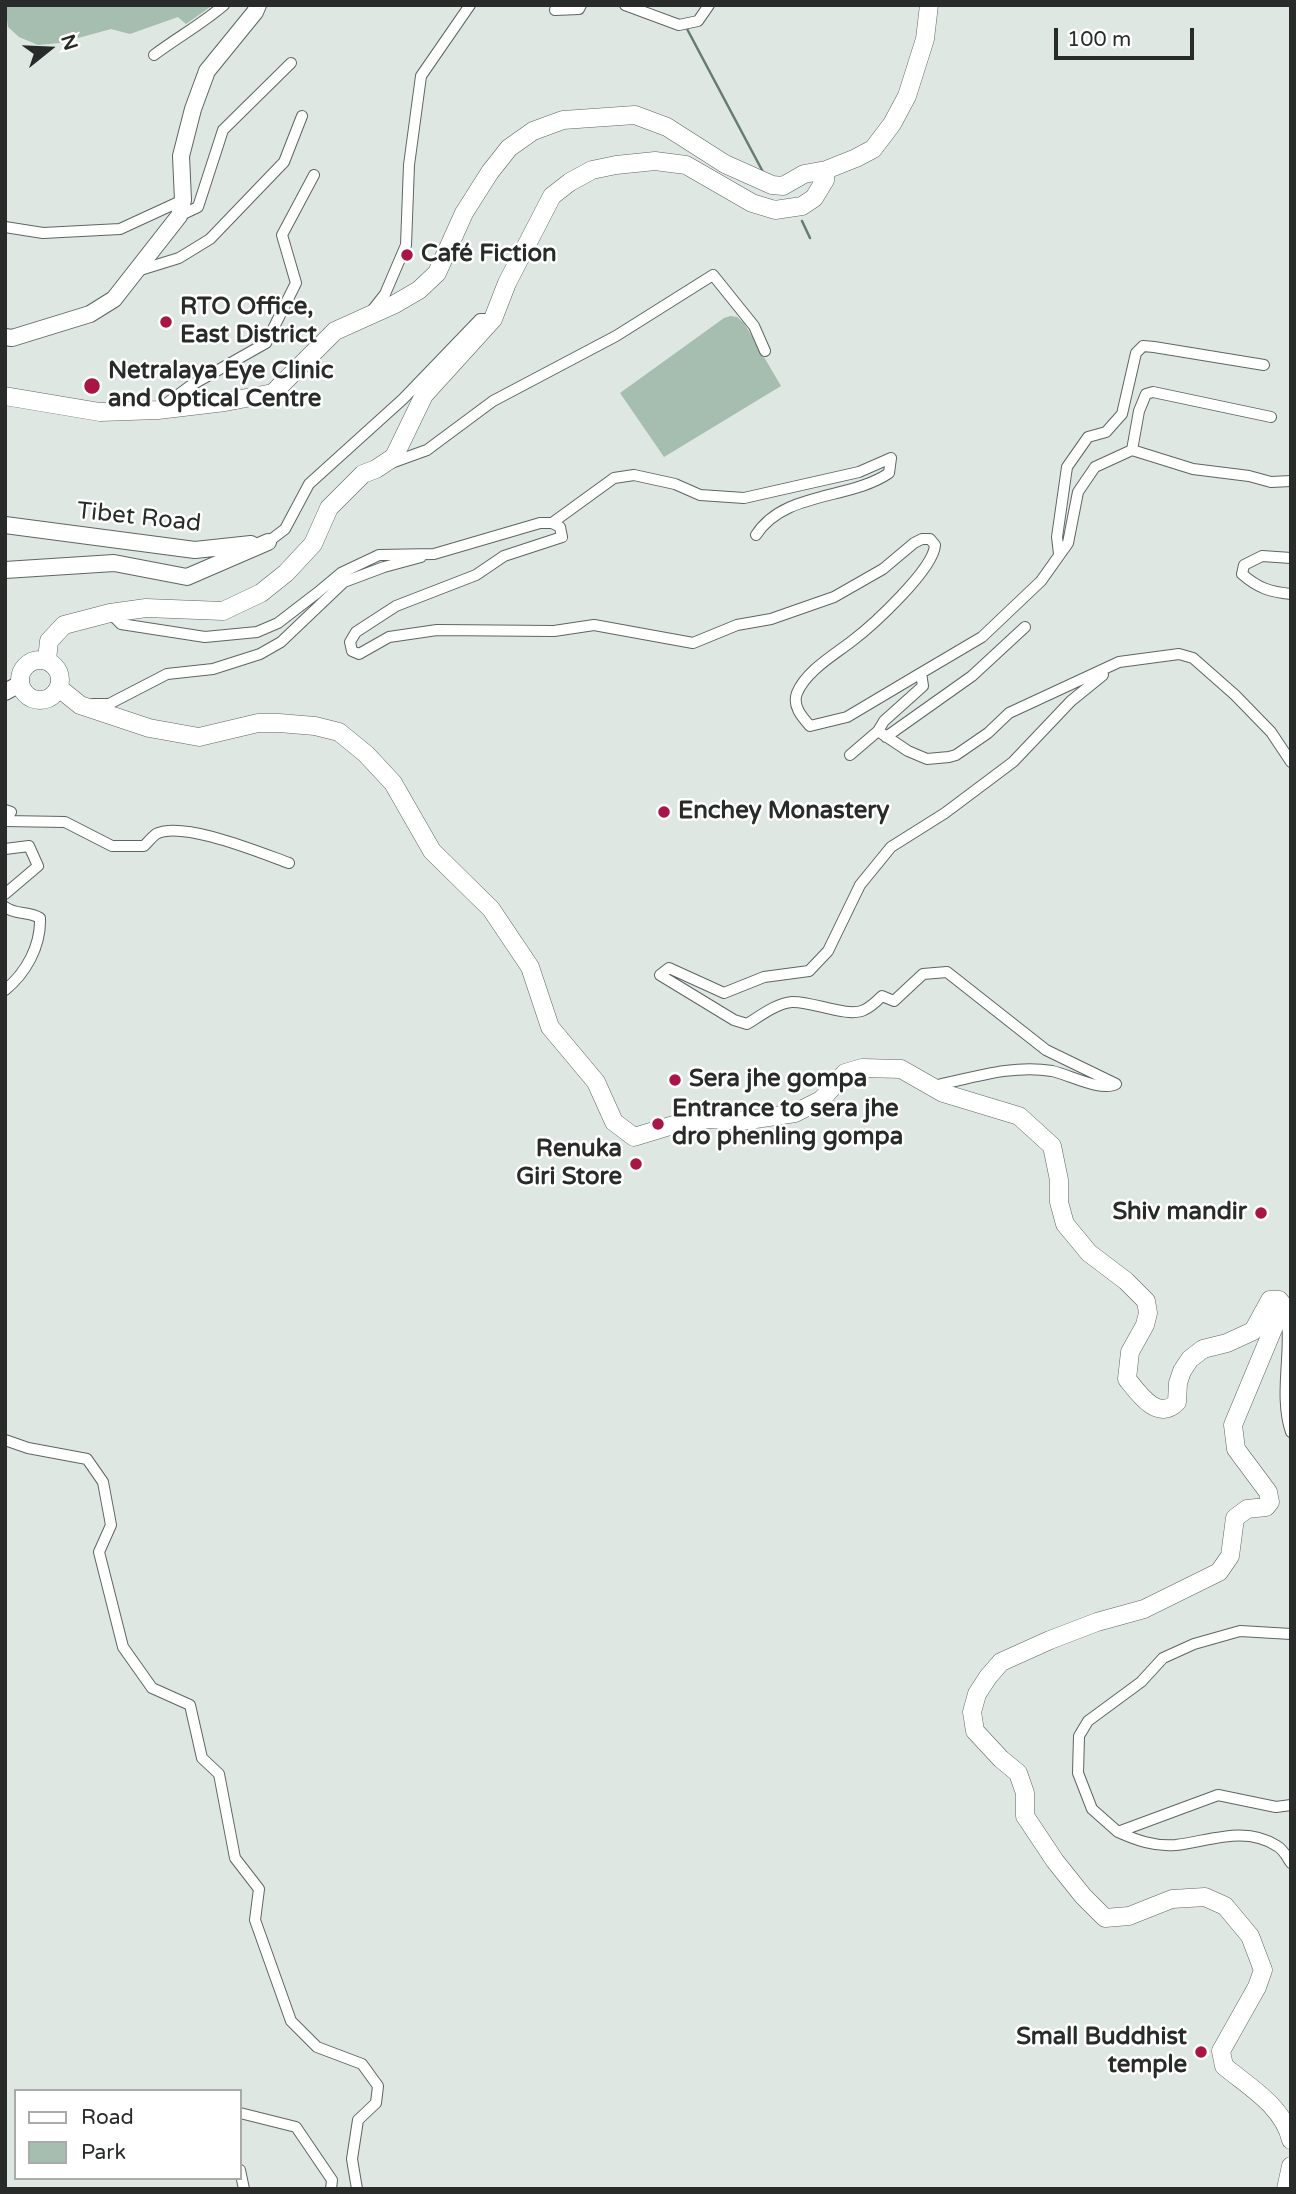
<!DOCTYPE html>
<html>
<head>
<meta charset="utf-8">
<style>
	body { margin:0 }
	#map { position:relative; width:1296px; height:2194px; overflow:hidden; background:#dee7e2; font-family:"Varela Round",sans-serif }
	canvas { display:block }
	.frame { position:absolute; inset:0; border:7px solid #282b29; pointer-events:none }
	.legend { position:absolute; left:14px; top:2089px; width:228px; height:91px; box-sizing:border-box; background:#fff; border:2px solid #a9aaa9; margin:0; padding:9px 12px; list-style:none; font-size:21px; color:#282b29 }
	.legend li { display:flex; align-items:center; gap:14px; height:35px }
	.legend b { width:35px; border:2px solid #a9aaa9 }
	.north { position:absolute; left:14px; top:14px; width:70px; height:70px; -webkit-text-stroke:5px #fff; paint-order:stroke; rotate:72deg; font-size:19px; font-weight:700; line-height:28px; text-align:center; color:#282b29 }
	.north::after { content:''; display:block; margin:auto; width:24px; height:32px; background:#282b29; clip-path:polygon(50% 0,100% 100%,50% 72%,0 100%) }
	.scale { position:absolute; left:1054px; top:28px; width:140px; height:32px; box-sizing:border-box; border:4px solid #282b29; border-top:0; padding-left:9px; font-size:21px; line-height:24px; white-space:nowrap; color:#282b29; -webkit-text-stroke:5px #fff; paint-order:stroke }
</style>
</head>
<body>
<div id="map">
<canvas width="1296" height="2194"></canvas>
<div class="frame"></div>
<ul class="legend">
<li><b style="height:9px;background:#fff"></b>Road</li>
<li><b style="height:19px;background:#a5beaf"></b>Park</li>
</ul>
<div class="north">N</div>
<div class="scale">100 m</div>
</div>
<script>
const ctx = document.querySelector('canvas').getContext('2d');
ctx.lineJoin = 'round';
function fill(path, color) {
  ctx.fillStyle = color;
  ctx.fill(path, 'evenodd');
}
function trace(path, color, width, dash) {
  ctx.strokeStyle = color;
  ctx.lineWidth = width;
  ctx.lineCap = dash ? 'butt' : 'round';
  ctx.setLineDash(dash || []);
  ctx.stroke(path);
}
function label(font, color, halo, rows, align = 'center') {
  ctx.font = font + ' "Varela Round",sans-serif';
  ctx.lineWidth = 5;
  ctx.setLineDash([]);
  ctx.textBaseline = 'middle';
  ctx.strokeStyle = halo;
  ctx.fillStyle = color;
  for (const [text, x, y, turn = 0] of rows) {
    ctx.save();
    ctx.translate(x, y);
    ctx.rotate((+turn || 0) * Math.PI / 180);
    ctx.textAlign = isNaN(turn) ? turn : align;
    if (halo) ctx.strokeText(text, 0, 0);
    ctx.fillText(text, 0, 0);
    ctx.restore();
  }
}
const green = new Path2D(`
	M5 5H213L186 24 178 17 130 34 111 29 60 43 38 45 19 37 8 27Z
	M730 316 737 317 744 323 781 386 664 457 620 393 724 318Z`);
const stream = new Path2D(`
	M686 27 763 172
	M802 221 810 238`);
const street = new Path2D(`
	M625 5 679 25 698 21 709 5
	M555 10 579 9 581 5
	M154 55C178 37 202 24 224 5
	M179 216 198 207 223 130 291 63
	M5 227 43 233 120 229 183 200
	M137 271 179 258 210 239 284 162 302 116
	M370 313 385 294 406 245 409 165 421 76 470 5
	M163 406 190 386 266 343 296 283 282 235 314 175
	M1132 450 1139 411 1146 394 1153 392 1271 417
	M391 463 427 450 493 401 616 336 713 275 754 326 765 351
	M552 523 614 478 634 475 675 484 700 495 744 498 859 472 891 458 889 473C850 500 784 491 756 535
	M268 542 285 529 309 484 403 399 480 319H493
	M1059 554 1057 537 1067 467 1088 437 1106 432 1122 414 1136 353 1143 346 1154 347 1264 365
	M1291 558 1262 556 1244 565 1242 574C1258 588 1270 592 1291 594
	M110 613 121 624 205 637 257 632 278 623 317 593 341 573 379 555 434 554 540 523H552L560 527 562 537 504 556 476 575 396 606 356 632 350 642 352 651 359 654 389 637 437 630 554 631 594 625 693 643 737 625 771 619 834 597 883 569 914 543 922 539H930L935 545C934 569 872 626 852 641 834 655 806 671 797 693 792 706 802 717 810 726L847 717 921 673 923 686 884 721 878 731 908 751 927 759 949 757 956 755 988 733 1009 713 1119 662 1179 654 1193 658 1235 695 1271 732 1291 762
	M921 673 982 637 1041 581 1068 543 1078 492 1095 467 1132 450 1193 469 1249 476 1271 482 1291 481
	M93 704H109L167 674 213 669 260 654 281 642 344 582 384 567 421 557
	M886 737 972 676 1025 627
	M850 755 878 731
	M5 810 11 812 5 821
	M5 821 65 822 112 846H144C147 843 152 837 156 834 182 820 261 853 289 863
	M5 849 29 846 38 866 5 894
	M5 907C15 915 28 911 40 918 41 946 26 973 5 990
	M933 1086C972 1078 1013 1064 1052 1071 1070 1075 1101 1092 1116 1084L1046 1050 947 972 923 974 894 1001 882 996C877 1001 871 1007 864 1010 848 1018 812 1001 792 1002 777 1003 760 1016 747 1024L734 1020 660 975 669 968 724 993 764 977 809 971 828 951 860 885 891 847 945 813 1013 762 1071 701 1103 675
	M1283 1305C1296 1340 1277 1391 1291 1432
	M5 1440 28 1448 87 1459 103 1482 111 1525 99 1552 123 1647 152 1688 190 1705 202 1758 219 1774 235 1858 259 1889 255 1920 291 2021 317 2047 362 2064 378 2086 376 2103 358 2120 352 2159 357 2189
	M1291 1634 1240 1631 1194 1644 1163 1658 1141 1682 1088 1721 1079 1736 1078 1773 1092 1809 1118 1832 1218 1795 1276 1807 1291 1805
	M1118 1832C1136 1840 1155 1847 1176 1845 1209 1841 1246 1825 1277 1846 1283 1849 1287 1857 1291 1863
	M240 2113 296 2127 332 2180 331 2189
	M240 2170 244 2189`);
const secondary = new Path2D(`
	M5 337 12 338 90 314 114 299 179 216 183 200 181 156 193 109 207 71 255 12 258 5
	M5 525 195 550 251 544
	M5 570 114 563 187 577 268 542
	M5 692 20 684`);
const primary = new Path2D(`
	M5 396 100 412 158 410 225 402 273 393 335 331 395 304 419 290 437 273 464 213 490 172 509 148 533 131 563 120 635 115 667 127 725 164 772 185 783 186 804 174 826 170 856 158 873 149 892 124 907 96 925 39 929 5
	M47 660 49 641 64 625 110 613 146 608 223 611 261 593 286 573 313 544 329 508 363 474 376 469 394 457 424 395 493 319 507 283 552 196 570 182 592 170 616 165 655 161 686 165 752 203 775 210 802 206 814 198 825 180 826 170
	M20 680a20 20 0 1 1 40 0a20 20 0 1 1-40 0Z
	M59 688 80 705 149 728 199 737 258 723H279L315 726 339 732 366 754 393 783 432 851 491 909 530 967 550 1027 596 1082 614 1122 634 1137 683 1122 707 1119 742 1121 795 1113 821 1100 845 1073 862 1068 901 1069 943 1093 1019 1116 1052 1146 1059 1180V1202L1065 1224 1089 1253 1126 1281 1146 1301 1148 1313 1145 1325 1130 1352 1127 1379C1139 1394 1158 1422 1177 1402L1178 1383 1182 1371 1190 1359 1203 1349 1227 1343 1253 1331 1270 1300H1279L1283 1305 1233 1425 1236 1449 1268 1492 1270 1502 1266 1507 1247 1509 1235 1518 1230 1556 1219 1572 1144 1609 1097 1622 1050 1640 1001 1662 988 1677 977 1694 972 1712 975 1731 1001 1759 1018 1773 1025 1793V1816L1055 1861 1083 1896 1105 1918 1129 1916 1172 1899 1205 1897 1225 1906 1250 1936 1263 1970 1257 1987 1221 2051 1224 2066C1249 2087 1283 2106 1291 2140
	M1286 2189 1291 2166`);
const markers = [
	[407,255,7,"#a91547"],
	[166,322,7,"#a91547"],
	[92,386,9,"#a91547"],
	[664,812,7,"#a91547"],
	[675,1080,7,"#a91547"],
	[658,1124,7,"#a91547"],
	[636,1164,7,"#a91547"],
	[1261,1213,7,"#a91547"],
	[1201,2052,7,"#a91547"]
];
const poiNames = [
	["Café Fiction",421,255],
	["RTO Office,",180,308],
	["East District",180,336],
	["Netralaya Eye Clinic",108,372],
	["and Optical Centre",108,400],
	["Enchey Monastery",678,812],
	["Sera jhe gompa",689,1080],
	["Entrance to sera jhe",672,1110],
	["dro phenling gompa",672,1138],
	["Renuka",622,1150,"right"],
	["Giri Store",622,1178,"right"],
	["Shiv mandir",1247,1213,"right"],
	["Small Buddhist",1187,2038,"right"],
	["temple",1187,2066,"right"]
];
const streetNames = [
	["Tibet Road",139,518,6]
];
fill(green, '#a5beaf');
trace(stream, '#667c6f', 2.5);
trace(street, '#5e6661', 12);
trace(secondary, '#5e6661', 18);
trace(primary, '#5e6661', 19);
trace(street, '#fff', 10);
trace(secondary, '#fff', 16);
trace(primary, '#fff', 18);
for (const [x, y, r, color] of markers) {
  const dot = new Path2D();
  dot.arc(x, y, r, 0, 2 * Math.PI);
  ctx.fillStyle = color;
  ctx.fill(dot);
  trace(dot, '#fff', 2.5);
}
label('bold 24px', '#282b29', '#fff', poiNames, 'left');
label('24px', '#282b29', '#fff', streetNames);
</script>
</body>
</html>
